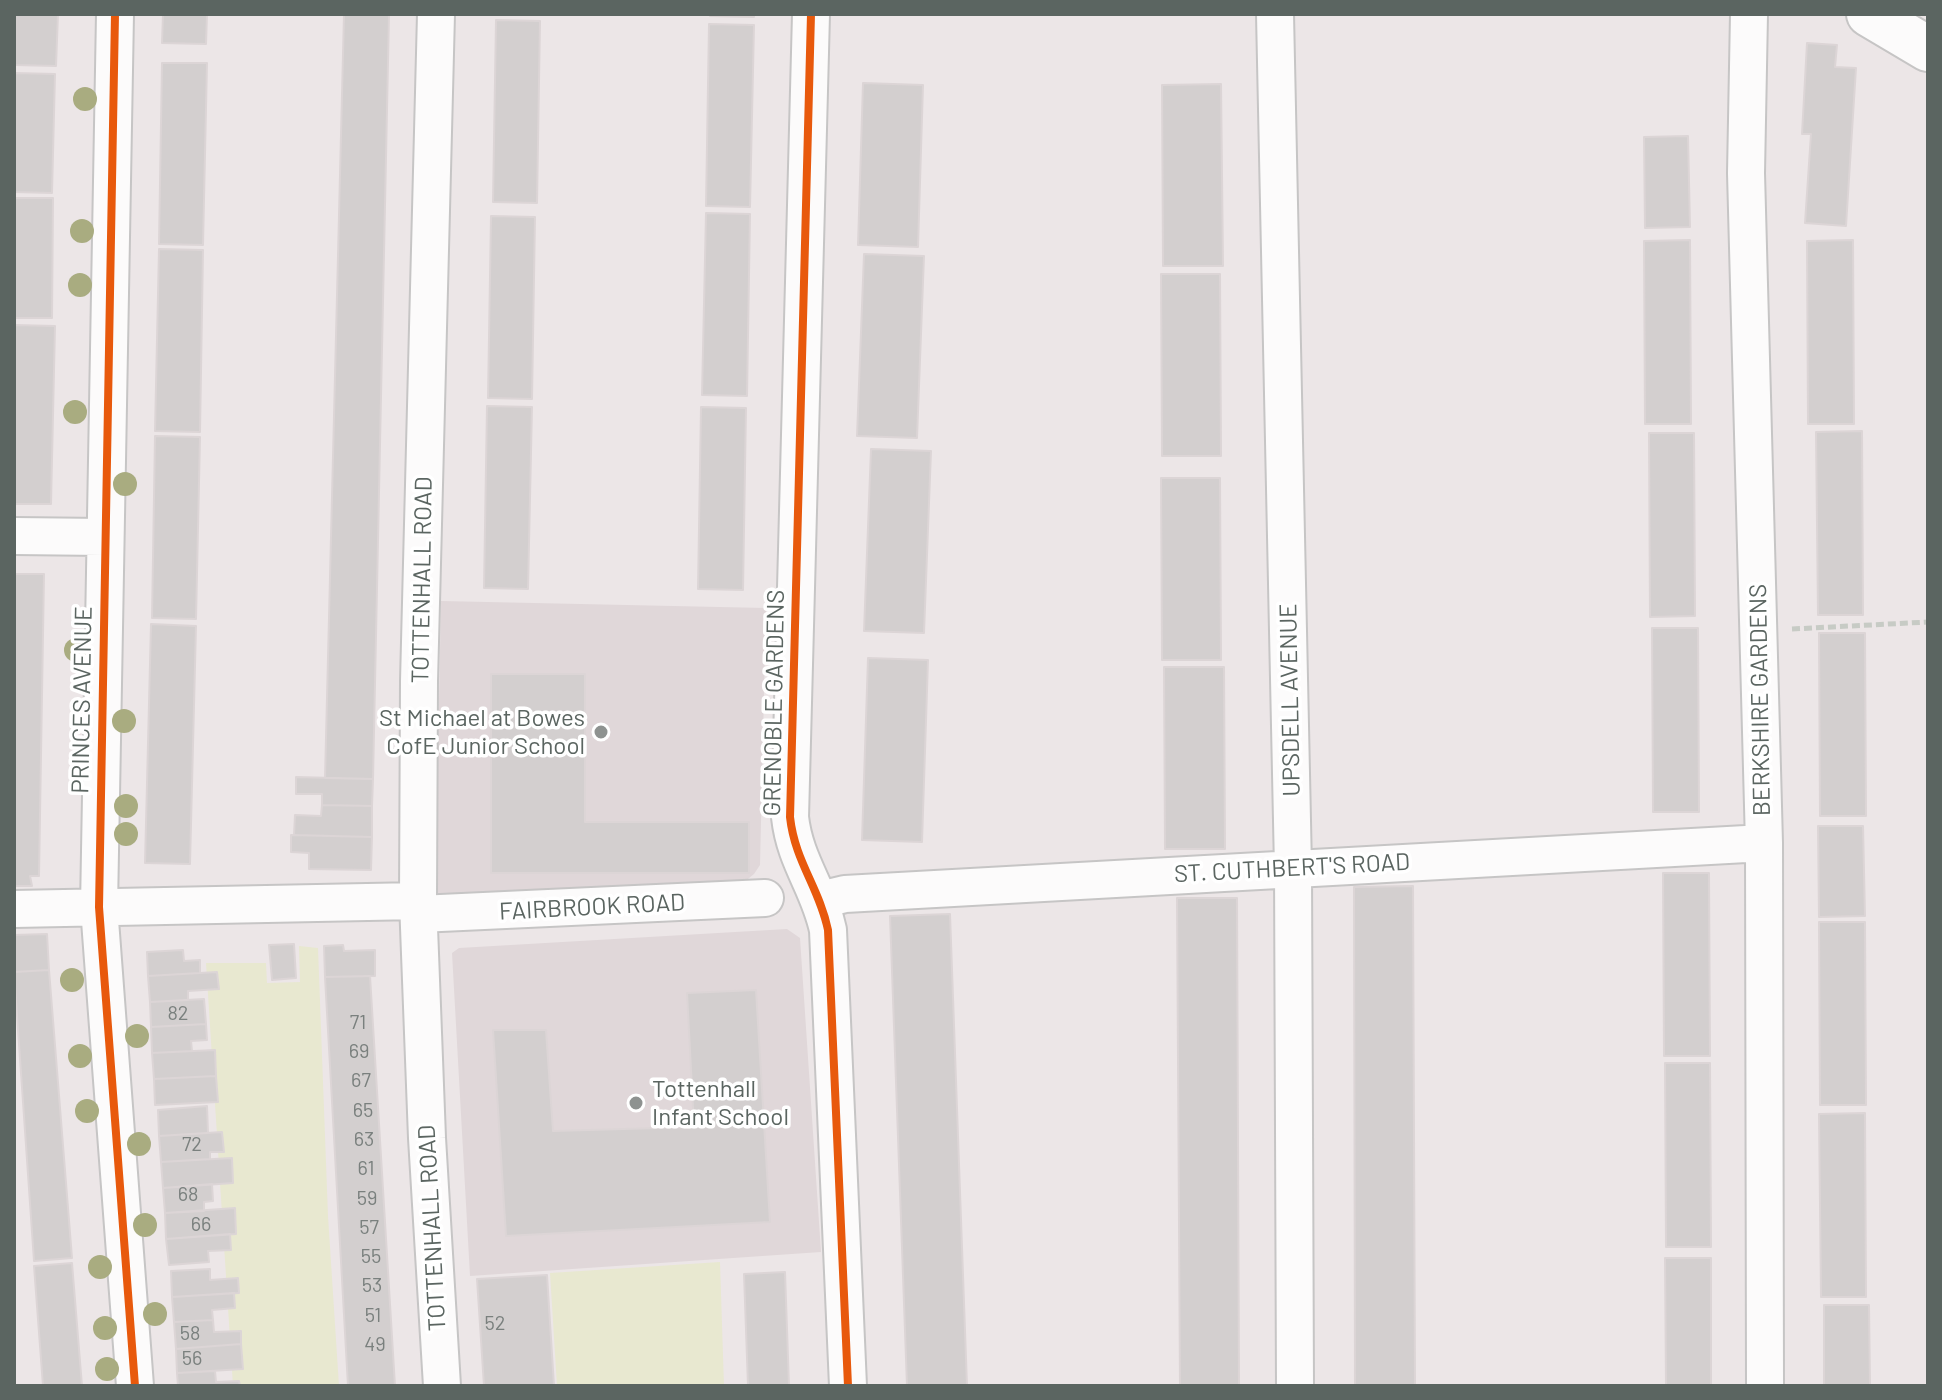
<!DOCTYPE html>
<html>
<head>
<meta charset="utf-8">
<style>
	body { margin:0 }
	#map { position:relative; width:1942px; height:1400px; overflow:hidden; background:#ece6e7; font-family:Barlow,sans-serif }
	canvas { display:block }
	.frame { position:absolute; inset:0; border:16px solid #5b6561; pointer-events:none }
</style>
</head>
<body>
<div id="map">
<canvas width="1942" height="1400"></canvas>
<div class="frame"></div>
</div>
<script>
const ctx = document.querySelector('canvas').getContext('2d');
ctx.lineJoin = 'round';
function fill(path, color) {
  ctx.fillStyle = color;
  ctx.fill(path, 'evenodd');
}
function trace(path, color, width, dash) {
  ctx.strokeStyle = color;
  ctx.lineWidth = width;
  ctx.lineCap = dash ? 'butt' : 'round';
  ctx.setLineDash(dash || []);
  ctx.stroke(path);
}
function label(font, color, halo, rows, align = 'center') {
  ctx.font = font + ' Barlow,sans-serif';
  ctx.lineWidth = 7;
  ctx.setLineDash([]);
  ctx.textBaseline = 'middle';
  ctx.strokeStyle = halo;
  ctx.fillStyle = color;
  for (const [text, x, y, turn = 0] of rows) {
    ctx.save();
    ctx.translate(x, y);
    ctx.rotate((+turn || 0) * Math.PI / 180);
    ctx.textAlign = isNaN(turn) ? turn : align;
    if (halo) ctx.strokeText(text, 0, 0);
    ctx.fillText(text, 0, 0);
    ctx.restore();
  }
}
const education = new Path2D(`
	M441 601 766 608 760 865 754 874 743 883 435 895Z
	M787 929 800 938 821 1252 470 1276 452 953 459 948Z`);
const green = new Path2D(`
	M299 946 318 948 328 1216 339 1386H233L206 963H266L267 983 300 982Z
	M720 1262 724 1386H557L550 1273Z`);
const building = new Path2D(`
	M14 14H58L56 66 14 65Z
	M163 14H207L206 44 162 43Z
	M344 14H389L373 779 325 778Z
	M710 14H754V17L710 16Z
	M496 20 540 21 537 203 493 202Z
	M709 24 754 25 750 207 706 206Z
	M1807 43 1837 45 1835 67 1856 68 1846 226 1805 223 1811 134H1802Z
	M162 63H207L203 245 159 244Z
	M14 73 55 74 52 193 14 192Z
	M863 83 923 85 918 247 858 245Z
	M1221 84 1223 266H1163L1162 85Z
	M1688 136 1690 227 1645 228 1644 137Z
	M14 198H53L52 318H14Z
	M706 213 750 214 747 396 702 395Z
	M491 216 535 217 532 399 488 398Z
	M1690 240 1691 424H1645L1644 241Z
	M1853 240 1854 424H1808L1807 241Z
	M159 249 203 250 200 432 155 431Z
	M864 254 924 256 917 438 857 436Z
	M1161 274H1220L1221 456H1162Z
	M14 325 55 326 51 504H14Z
	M487 406 532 407 528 589 484 588Z
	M701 407 746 408 743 590 698 589Z
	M1862 431 1863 615H1818L1816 432Z
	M1649 433H1694L1695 616 1650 617Z
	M155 436 200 437 196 619 152 618Z
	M871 449 931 451 924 633 864 631Z
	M1161 478H1220L1221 660H1162Z
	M14 574H44L39 876H30L32 886H14Z
	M151 624 196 626 190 864 145 863Z
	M1652 628H1698L1699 812H1653Z
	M1819 633H1865L1866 816H1820Z
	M868 658 928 660 922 842 862 840Z
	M1164 667H1224L1225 849H1165Z
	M491 674H585V822H749V873H491Z
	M296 777 373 779 372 806 322 805V794H296Z
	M322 805 372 806V837L294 835 295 815 321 816Z
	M1818 826H1863L1865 916 1819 917Z
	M291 835 372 837 371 870 309 869V853L291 852Z
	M1663 873H1709L1710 1056H1664Z
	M1413 886 1415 1386H1355L1354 887Z
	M1177 898H1237L1239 1386H1180Z
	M950 914 967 1386H907L890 916Z
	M1819 922H1865L1866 1105H1820Z
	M47 934 49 970 14 972V935Z
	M294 944 296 978 272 980 269 945Z
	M343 945 344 951 375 950V976L325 977 324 946Z
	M183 950 184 961 200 960V973L148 976 147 952Z
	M49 970 72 1258 34 1261 14 972Z
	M217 972 219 989 188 991V1000L150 1002 148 976Z
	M370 976 395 1386H348L325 977Z
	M756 990 770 1222 506 1236 493 1030H546L553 1131 694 1127 687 993Z
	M204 999 206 1024 151 1027 150 1002Z
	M206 1024 207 1040 191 1041 192 1051 152 1053 151 1027Z
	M215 1050 216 1076 154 1079 152 1053Z
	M1665 1063H1710L1711 1247H1666Z
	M216 1076 218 1102 155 1105 154 1079Z
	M207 1106 208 1133 159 1136 158 1110Z
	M1865 1113 1866 1297H1821L1819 1114Z
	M222 1132 224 1152H210V1159L161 1162 159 1136Z
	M232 1158 233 1183 163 1188 161 1162Z
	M212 1184 213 1201 204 1202V1211L165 1213 163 1188Z
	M235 1208 236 1234 166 1239 165 1213Z
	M230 1234 231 1250 208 1251 209 1262 169 1265 166 1239Z
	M1665 1258H1711V1386H1666Z
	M72 1263 82 1386H43L34 1266Z
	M210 1269V1280L238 1278 239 1293 172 1297 171 1271Z
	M785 1272 789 1386H748L744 1274Z
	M547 1275 554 1386H484L477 1279Z
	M234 1293 235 1308 212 1310 213 1320 174 1322 172 1297Z
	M1824 1305H1869L1870 1386H1824Z
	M213 1320 214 1332 241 1331V1344L176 1349 174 1322Z
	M241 1344 243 1369 177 1373 176 1349Z
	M215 1371 216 1382 239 1381 240 1386H178L177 1373Z`);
const path = new Path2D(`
	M1792 629 1928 622`);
const minor = new Path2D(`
	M115 14 99 907 135 1386
	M436 14 419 681 418 901 427 1138 442 1386
	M811 14 790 817C795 862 819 887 828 930L848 1386
	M1275 14 1293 868 1295 1386
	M1749 14 1746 173 1764 843 1765 1386
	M14 536 104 537
	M820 900 845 894 1764 843
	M14 909 418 901
	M419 914 765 898`);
const tertiary = new Path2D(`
	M1869 14 1928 49`);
const cycleway = new Path2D(`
	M115 14 99 907 135 1386
	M811 14 790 817C795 862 819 887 828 930L848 1386`);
const trees = [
	[85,99],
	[82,231],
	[80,285],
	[75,412],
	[125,484],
	[76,650],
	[124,721],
	[126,806],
	[126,834],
	[72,980],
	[137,1036],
	[80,1056],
	[87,1111],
	[139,1144],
	[145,1225],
	[100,1267],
	[155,1314],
	[105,1328],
	[107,1369]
];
const markers = [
	[601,732,8,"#8e9290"],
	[636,1103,8,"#8e9290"]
];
const numberNames = [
	["82",178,1013],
	["71",358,1022],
	["69",359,1051],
	["67",361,1080],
	["65",363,1110],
	["63",364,1139],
	["72",192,1144],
	["61",366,1168],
	["68",188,1194],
	["59",367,1198],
	["66",201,1224],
	["57",369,1227],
	["55",371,1256],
	["53",372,1285],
	["51",373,1315],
	["52",495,1323],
	["58",190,1333],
	["49",375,1344],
	["56",192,1358]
];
const streetNames = [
	["TOTTENHALL ROAD",422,580,-89],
	["PRINCES AVENUE",82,700,-89],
	["UPSDELL AVENUE",1290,700,-91],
	["BERKSHIRE GARDENS",1760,700,-91],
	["GRENOBLE GARDENS",774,703,-89],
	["ST. CUTHBERT'S ROAD",1292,868,-3],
	["FAIRBROOK ROAD",592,907,-3],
	["TOTTENHALL ROAD",432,1228,-93]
];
const poiNames = [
	["St Michael at Bowes",585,718],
	["CofE Junior School",585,746],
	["Tottenhall",652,1089,"left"],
	["Infant School",652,1117,"left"]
];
fill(education, '#e0d7d9');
fill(green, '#e8e8d0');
fill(building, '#d3cfcf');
trace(building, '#dcd5d6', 2);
trace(minor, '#c6c5c5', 40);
trace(tertiary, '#c6c5c5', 48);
trace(path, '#c7cbc5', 5, [8, 4]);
trace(minor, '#fcfbfb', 36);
trace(tertiary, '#fcfbfb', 44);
trace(cycleway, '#e8590c', 8);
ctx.fillStyle = '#a9ac80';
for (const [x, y] of trees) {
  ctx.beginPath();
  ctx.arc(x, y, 12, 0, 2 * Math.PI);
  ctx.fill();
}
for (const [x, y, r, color] of markers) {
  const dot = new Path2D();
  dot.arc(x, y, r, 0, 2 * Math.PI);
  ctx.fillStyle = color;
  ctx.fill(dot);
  trace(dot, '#fff', 3);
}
label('20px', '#7a807e', null, numberNames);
label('24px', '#5b6561', '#fff', streetNames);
label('24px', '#5b6561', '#fff', poiNames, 'right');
</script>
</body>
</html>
